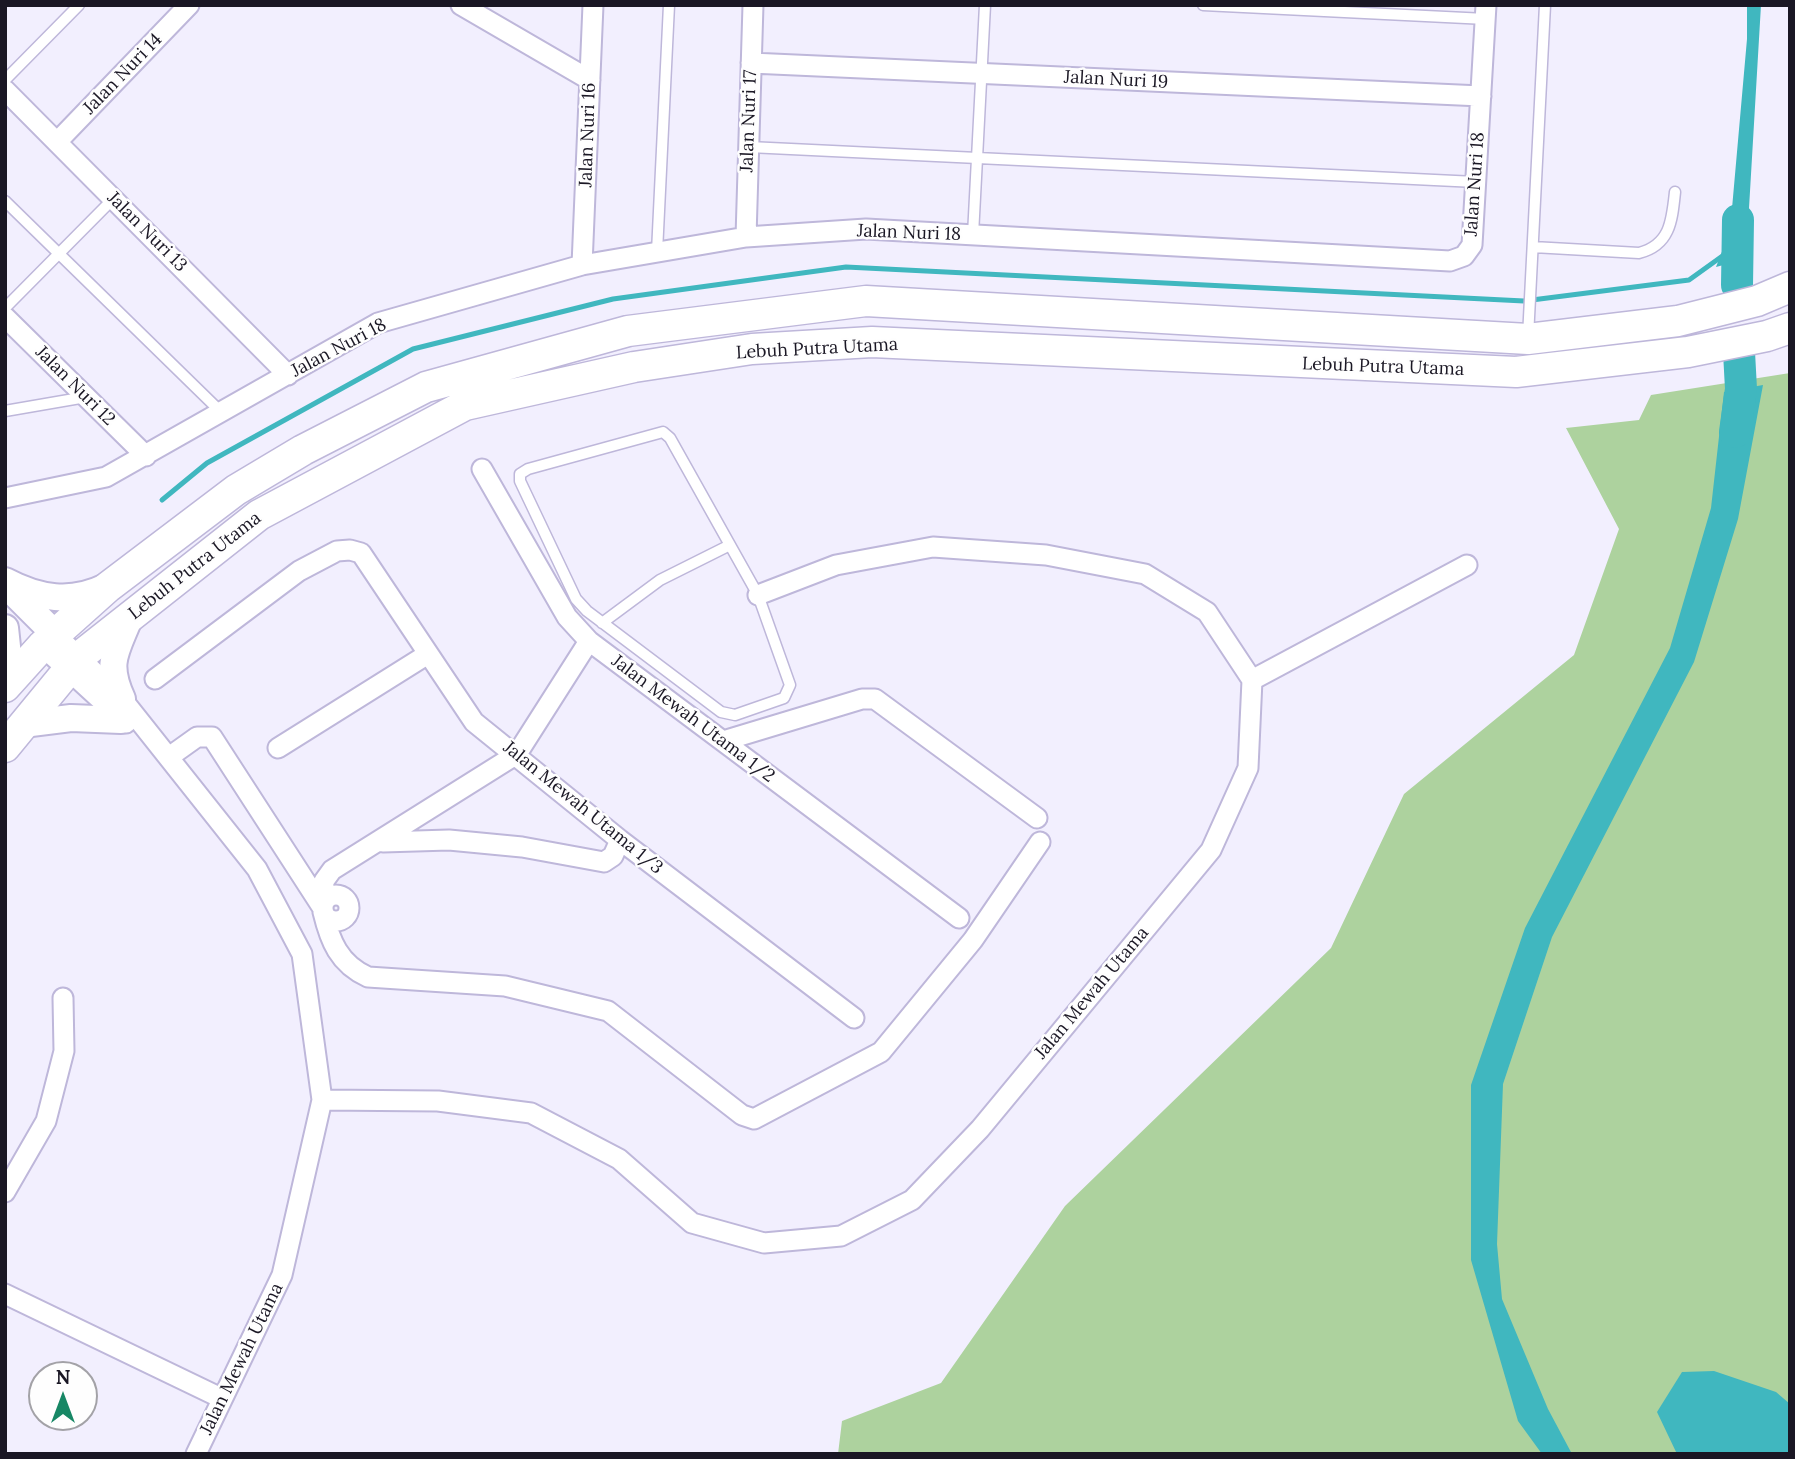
<!DOCTYPE html>
<html>
<head>
<meta charset="utf-8">
<style>
	body { margin:0 }
	#map { position:relative; width:1795px; height:1459px; overflow:hidden; background:#f2effe; font-family:Lora,serif }
	canvas { display:block }
	.frame { position:absolute; inset:0; border:7px solid #1a1724; pointer-events:none }
	.north { position:absolute; left:28px; top:1361px; width:70px; height:70px; box-sizing:border-box; background:#fefefe; border:2px solid #a3a2a7; border-radius:50%; rotate:0deg; font-size:19px; font-weight:700; line-height:28px; text-align:center; color:#1a1724 }
	.north::after { content:''; display:block; margin:auto; width:24px; height:32px; background:#178765; clip-path:polygon(50% 0,100% 100%,50% 72%,0 100%) }
</style>
</head>
<body>
<div id="map">
<canvas width="1795" height="1459"></canvas>
<div class="frame"></div>
<div class="north">N</div>
</div>
<script>
const ctx = document.querySelector('canvas').getContext('2d');
ctx.lineJoin = 'round';
function fill(path, color) {
  ctx.fillStyle = color;
  ctx.fill(path, 'evenodd');
}
function trace(path, color, width, dash) {
  ctx.strokeStyle = color;
  ctx.lineWidth = width;
  ctx.lineCap = dash ? 'butt' : 'round';
  ctx.setLineDash(dash || []);
  ctx.stroke(path);
}
function label(font, color, halo, rows, align = 'center') {
  ctx.font = font + ' Lora,serif';
  ctx.lineWidth = 5;
  ctx.setLineDash([]);
  ctx.textBaseline = 'middle';
  ctx.strokeStyle = halo;
  ctx.fillStyle = color;
  for (const [text, x, y, turn = 0] of rows) {
    ctx.save();
    ctx.translate(x, y);
    ctx.rotate((+turn || 0) * Math.PI / 180);
    ctx.textAlign = isNaN(turn) ? turn : align;
    if (halo) ctx.strokeText(text, 0, 0);
    ctx.fillText(text, 0, 0);
    ctx.restore();
  }
}
const green = new Path2D(`
	M1790 373V1454H838L842 1421 941 1383 1065 1206 1331 948 1404 794 1574 655 1619 529 1566 428 1639 420 1651 395Z`);
const water = new Path2D(`
	M1747 5H1761L1746 259 1716 267 1730 231 1747 39Z
	M1763 385 1738 519 1694 662 1552 937 1503 1084 1497 1244 1502 1299 1548 1409 1572 1454H1542L1518 1421 1471 1260V1085L1525 928 1670 648 1711 508 1724 392Z
	M1714 1371 1776 1392 1790 1404V1454H1677L1657 1412 1682 1372Z`);
const stream = new Path2D(`
	M162 500 207 463 413 349 613 299 846 267 1524 301 1689 280 1728 252`);
const river = new Path2D(`
	M1737 285 1738 220
	M1735 432 1741 389 1739 352`);
const lane = new Path2D(`
	M1203 5 1486 19
	M5 80 79 5
	M749 147 1476 182
	M5 201 221 412
	M973 235 985 5
	M1533 247 1639 253C1670 245 1672 221 1675 192
	M657 252 669 5
	M5 308 113 199
	M1528 337 1545 5
	M5 411 86 397
	M663 432 670 438 758 595 790 685 784 698 735 715 721 712 587 611 576 599 520 481V474L528 469Z
	M602 623 660 580 730 545`);
const street = new Path2D(`
	M461 5 590 80
	M751 63 1481 96
	M5 90 288 375
	M57 142 189 5
	M746 237 753 5
	M582 265 593 5
	M5 317 146 456
	M482 469 567 617 589 641 959 918
	M5 498 106 477 378 323 582 265 746 237 866 229 1450 261 1464 256 1472 245 1486 5
	M56 635 122 699 257 869 302 954 322 1100 282 1275 196 1454
	M42 646 126 723
	M155 679 299 571 337 551 350 550 361 553 474 722 620 840 854 1018
	M1252 680 1467 565
	M723 741 862 699H875L1037 818
	M278 748 428 654
	M169 757 197 737H212L322 907
	M383 842 449 840 522 847 604 862 613 856 620 840
	M323 908a13 13 0 1 1 26 0a13 13 0 1 1-26 0Z
	M323 902 324 881 332 870 517 754 589 641
	M323 912C330 941 339 964 368 977L505 986 608 1011 742 1115 754 1119 881 1052 973 940 1040 842
	M322 1100 438 1101 531 1113 619 1159 692 1223 764 1243 841 1236 912 1200 980 1129 1211 850 1248 768 1252 680 1207 612 1145 574 1046 555 933 547 836 565 758 595
	M5 1192 46 1121 64 1051 63 998
	M5 1294 221 1398`);
const secondary = new Path2D(`
	M5 581C39 599 71 604 106 587
	M9 588 56 635
	M5 628 8 656 5 668
	M122 699C105 662 116 652 130 616
	M23 724 71 718 121 720`);
const primary = new Path2D(`
	M5 687 42 646 108 587 236 490 303 450 426 387 628 331 866 301 1528 339 1678 321 1757 301 1790 287
	M5 747 79 657 259 515 465 405 634 367 752 349 872 342 1516 372 1688 352 1767 336 1790 328`);
const streetNames = [
	["Jalan Nuri 14",123,74,-46],
	["Jalan Nuri 19",1116,80,3],
	["Jalan Nuri 17",749,121,-88],
	["Jalan Nuri 16",588,135,-88],
	["Jalan Nuri 18",1475,184,-86],
	["Jalan Nuri 13",147,232,45],
	["Jalan Nuri 18",909,233,2],
	["Jalan Nuri 18",339,348,-28],
	["Lebuh Putra Utama",817,349,-3],
	["Lebuh Putra Utama",1383,367,2],
	["Jalan Nuri 12",75,386,45],
	["Lebuh Putra Utama",195,566,-38],
	["Jalan Mewah Utama 1/2",693,719,37],
	["Jalan Mewah Utama 1/3",583,808,39],
	["Jalan Mewah Utama",1092,993,-50],
	["Jalan Mewah Utama",242,1359,-64]
];
fill(green, '#add29e');
fill(water, '#40b7bf');
trace(stream, '#40b7bf', 5);
trace(river, '#40b7bf', 32);
trace(lane, '#beb7da', 13);
trace(street, '#beb7da', 23);
trace(secondary, '#beb7da', 30);
trace(primary, '#beb7da', 33);
trace(lane, '#fff', 10);
trace(street, '#fff', 19);
trace(secondary, '#fff', 26);
trace(primary, '#fff', 30);
label('18px', '#1a1724', '#fefefe', streetNames);
</script>
</body>
</html>
